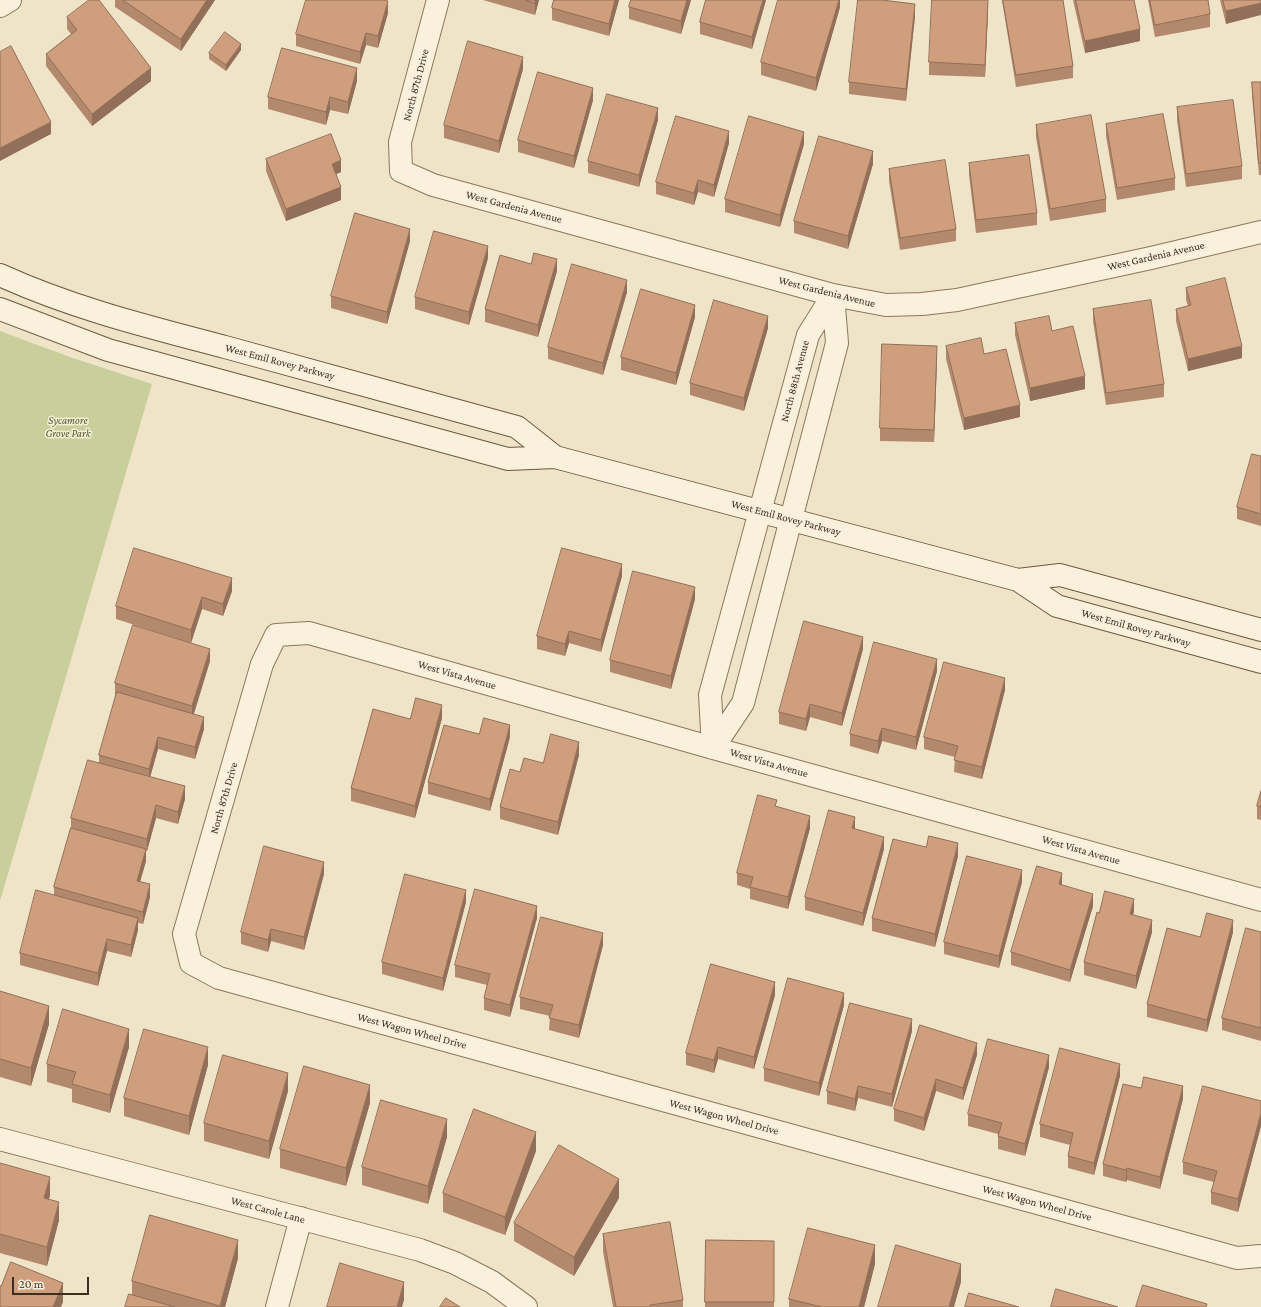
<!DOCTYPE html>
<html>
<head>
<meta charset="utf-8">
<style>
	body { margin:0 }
	#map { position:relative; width:1261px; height:1307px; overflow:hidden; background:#f0e4c8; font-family:"Crimson Pro",serif }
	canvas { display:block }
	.scale { position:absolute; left:12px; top:1277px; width:77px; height:18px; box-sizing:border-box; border:2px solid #3d2e20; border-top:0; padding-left:5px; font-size:12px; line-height:14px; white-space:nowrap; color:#3d2e20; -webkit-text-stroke:3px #f7eed8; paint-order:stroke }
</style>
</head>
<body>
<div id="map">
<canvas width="1261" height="1307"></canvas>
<div class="scale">20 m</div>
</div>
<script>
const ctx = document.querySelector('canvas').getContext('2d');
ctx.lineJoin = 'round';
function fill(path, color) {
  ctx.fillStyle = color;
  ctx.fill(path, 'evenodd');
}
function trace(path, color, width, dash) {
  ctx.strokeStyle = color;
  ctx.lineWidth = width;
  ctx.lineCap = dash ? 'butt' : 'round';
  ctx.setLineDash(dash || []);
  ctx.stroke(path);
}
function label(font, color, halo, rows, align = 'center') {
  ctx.font = font + ' "Crimson Pro",serif';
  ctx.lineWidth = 3;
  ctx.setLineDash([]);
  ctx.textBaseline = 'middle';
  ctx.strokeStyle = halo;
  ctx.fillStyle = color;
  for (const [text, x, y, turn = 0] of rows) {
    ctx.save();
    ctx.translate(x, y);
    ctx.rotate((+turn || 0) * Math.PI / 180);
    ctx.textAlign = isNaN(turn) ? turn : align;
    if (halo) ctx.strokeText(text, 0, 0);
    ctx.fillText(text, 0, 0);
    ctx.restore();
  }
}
const green = new Path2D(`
	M0 331 70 357 152 384 0 901Z`);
const street = new Path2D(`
	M438 0 400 142 401 171 433 185 833 295 886 305 922 304 957 300 1151 258 1261 232
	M0 6 10 0
	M713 748 743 703 837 343 833 295
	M713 748 710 695 808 335 833 295
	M1261 900 713 748 309 633 276 635 262 664 184 934 191 963 219 978 1237 1258 1261 1256
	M0 1139 420 1250 455 1263 492 1282 526 1307
	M277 1307 301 1218`);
const secondary = new Path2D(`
	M0 275C72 308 149 327 225 347 322 374 420 400 517 427L555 457
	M0 309 108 350 508 459 555 457 1018 580 1057 606 1261 662
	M1018 580 1060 575 1261 630`);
const wall = new Path2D(`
	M115 0H215L181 51 115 7Z
	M483 0H539L535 15Z
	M554 0H619L609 36 552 20V8Z
	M631 0H691L681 34 629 19V7Z
	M706 0H766L752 49 700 34V22Z
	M840 0V7L816 91 761 75V62Z
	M1002 0H1063L1073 66V78L1016 87Z
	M1073 0H1134L1140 41 1085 53Z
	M1148 0H1208L1210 14V27L1155 37Z
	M1220 0H1261L1226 24Z
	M988 12 985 77 929 75V62Z
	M388 13 378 48 366 45 360 64 296 46V34Z
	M915 16 906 101 849 94V82Z
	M67 17 151 81 92 126 46 66V54L71 34 67 29Z
	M241 50 226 71 209 59V53Z
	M523 69 499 153 444 138V125Z
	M357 81 348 114 330 110 326 125 268 109V97Z
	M1252 82H1261V175H1259L1252 95Z
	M593 100 574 168 518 152V140Z
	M1177 107 1242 166V179L1186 187 1177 120Z
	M658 120 639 187 588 173V161Z
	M1106 124 1175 178V190L1117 200 1106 136Z
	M1036 125 1106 199V212L1050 221 1036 137Z
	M729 143 714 197 698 192 694 205 656 194V182Z
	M804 144 780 227 725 212V199Z
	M266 159 341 172 336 174 341 200 286 221 266 171Z
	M969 163 1037 213V225L976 233 969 175Z
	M873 164 848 249 794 233V221Z
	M889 169 956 229V241L900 250 889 181Z
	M410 241 387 324 331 308V296Z
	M488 258 469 325 415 309V297Z
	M557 271 538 337 485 322V309Z
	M1186 288 1242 358 1188 371 1176 321V309L1188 306 1186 300Z
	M627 292 603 375 548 359V347Z
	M1093 309 1164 384V397L1106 405 1093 321Z
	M695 317 676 385 621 370V357Z
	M1015 323 1052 331 1085 389 1030 401 1015 335Z
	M768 328 744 411 690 395V383Z
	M946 346 984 354 1020 417 964 430 946 359Z
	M937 358 934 442 880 441V428Z
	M1261 456V526L1237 519V507Z
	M622 576 601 652 569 643 565 656 537 649V636Z
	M232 591 223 616 202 609 191 643 116 619V606Z
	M695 599 671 689 610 672V660Z
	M863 649 842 726 810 717 806 731 779 724V712Z
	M210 661 194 714 204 729 195 759 158 749 150 777 185 799 178 824 156 818 147 851H146V861L140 881 150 897 143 924 138 923V930L131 957 107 951 98 986 20 965V953L54 895V887L71 828V818L99 763V755L116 695H115V683Z
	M937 671 916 750 882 741 878 754 850 746V734Z
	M1005 690 982 779 954 772 955 757 924 749V737Z
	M442 718 415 818 351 801V788L410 719Z
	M479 734 510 737 490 811 428 794V782Z
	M579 755 558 835 500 819V807L520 772 543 763Z
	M1261 791V820L1257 819V806Z
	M777 806 810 828 788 909 750 899V889L737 885V873Z
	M855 829 884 849 863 926 805 910V897Z
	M958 856 935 947 872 931V918Z
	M324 874 304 950 271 941 268 952 241 944V932Z
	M1022 882 999 968 944 954V942Z
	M1062 885 1093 906 1070 982 1011 965V952Z
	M466 902 443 991 382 974V962Z
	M1134 911 1133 915 1152 932 1136 989 1084 975V962L1099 913Z
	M537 918 510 1017 484 1010V998L487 985 455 977V965Z
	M1233 932 1207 1032 1147 1017V1004L1200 937Z
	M1261 932V1041L1222 1030V1018Z
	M603 945 579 1038 549 1030 550 1016 520 1009V997Z
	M0 991 49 1024 31 1086 0 1077Z
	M775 995 754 1069 718 1059 714 1073 686 1065V1053Z
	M844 1005 819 1096 764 1081V1068Z
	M920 1025 977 1055 963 1100 936 1091 924 1131 894 1121V1109Z
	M912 1031 892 1107 858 1098 855 1111 827 1104V1091Z
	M129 1047 110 1113 72 1102V1089L47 1082V1064Z
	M208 1065 189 1135 124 1116V1098Z
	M1049 1067 1025 1156 998 1149V1134L968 1126V1114Z
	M1120 1076 1094 1175 1068 1168V1156L1070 1145 1040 1137V1124Z
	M288 1091 269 1159 204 1141V1123Z
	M1183 1099 1160 1189 1127 1180 1126 1182 1103 1176V1164Z
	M1261 1101V1126L1238 1212 1211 1204V1192L1214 1182 1183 1174V1162Z
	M370 1103 346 1186 280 1168V1149Z
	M447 1137 428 1204 362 1185V1167Z
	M536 1151 505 1235 443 1212V1193Z
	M0 1163 50 1195 49 1199 59 1220 47 1266 0 1253Z
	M619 1198 574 1276 514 1241V1223Z
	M603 1234 683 1300V1307H613L603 1252Z
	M706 1240 774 1241V1307H705Z
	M238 1258 225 1307H125L132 1295V1281Z
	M875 1264 864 1307H789V1299Z`);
const shadedWall = new Path2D(`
	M207 0H215L181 51V39Z
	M535 0H539L535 15Z
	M615 0H619L609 36V24Z
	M687 0H691L681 34V21Z
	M763 0H766L752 49V37Z
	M839 0H840V7L816 91V78Z
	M988 0V12L985 77V65Z
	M388 1V13L378 48V36Z
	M1261 3V15L1226 24V11Z
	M915 4V16L906 101V89Z
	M1140 29V41L1085 53V41Z
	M366 33V45L360 64V52Z
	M241 44V50L226 71V65Z
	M523 57V69L499 153V141Z
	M151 68V81L92 126V114Z
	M357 68V81L348 114V102Z
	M593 88V100L574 168V156Z
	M330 97V110L326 125V112Z
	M658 108V120L639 187V175Z
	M51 122V134L0 161V148Z
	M729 131V143L714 197V185Z
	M804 132V144L780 227V215Z
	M873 151V164L848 249V236Z
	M341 160V172L332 176V164Z
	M698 180V192L694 205V193Z
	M341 187V200L286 221V209Z
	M410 229V241L387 324V312Z
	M488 246V258L469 325V312Z
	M557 259V271L538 337V325Z
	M627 280V292L603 375V363Z
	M695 305V317L676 385V373Z
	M768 316V328L744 411V398Z
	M937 346V358L934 442V430Z
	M1242 346V358L1188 371V359Z
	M1085 376V389L1030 401V388Z
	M1020 405V417L964 430V418Z
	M622 564V576L601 652V640Z
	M232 578V591L223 616V604Z
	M695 587V599L671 689V676Z
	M202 597V609L191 643V630Z
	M569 631V643L565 656V644Z
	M863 637V649L842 726V713Z
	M210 649V661L192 719V706Z
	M937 659V671L916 750V737Z
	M1005 678V690L982 779V767Z
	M810 704V717L806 731V719Z
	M442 705V718L415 818V806Z
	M204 717V729L195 759V747Z
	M510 725V737L490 811V799Z
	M882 728V741L878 754V741Z
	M158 737V749L149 781V769Z
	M579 742V755L558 835V822Z
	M185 786V799L178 824V812Z
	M156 805V818L147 851V839Z
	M810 816V828L788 909V897Z
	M855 817V829L852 828Z
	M884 837V849L863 926V913Z
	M958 843V856L935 947V934Z
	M146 849V861L137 893V881Z
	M324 862V874L304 950V937Z
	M1022 870V882L999 968V956Z
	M1062 873V886L1059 884Z
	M150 884V897L143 924V912Z
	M466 890V902L443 991V978Z
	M1093 894V906L1070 982V970Z
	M1134 899V911L1130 926V914Z
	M537 906V918L510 1017V1005Z
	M138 918V930L131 957V945Z
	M1152 920V932L1136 989V976Z
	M1233 920V932L1207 1032V1020Z
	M271 929V941L268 952V940Z
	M603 933V945L579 1038V1025Z
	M107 939V951L98 986V973Z
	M775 982V995L754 1069V1057Z
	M844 993V1005L819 1096V1083Z
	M49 1006V1024L31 1086V1068Z
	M912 1019V1031L892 1107V1094Z
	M129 1029V1047L110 1113V1095Z
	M977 1043V1055L963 1100V1088Z
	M208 1047V1065L189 1135V1116Z
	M718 1047V1059L714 1073V1060Z
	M1049 1055V1067L1025 1156V1144Z
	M1120 1064V1076L1094 1175V1163Z
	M288 1073V1091L269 1159V1141Z
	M936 1079V1091L924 1131V1118Z
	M370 1085V1103L346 1186V1168Z
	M858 1086V1098L855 1111V1099Z
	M1183 1086V1099L1160 1189V1177Z
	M1261 1113V1126L1238 1212V1199Z
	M447 1119V1137L428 1204V1186Z
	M536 1132V1151L505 1235V1217Z
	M1127 1168V1180L1126 1182V1170Z
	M50 1177V1195L44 1216V1198Z
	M619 1179V1198L574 1276V1257Z
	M59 1202V1220L47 1266V1247Z
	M238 1240V1258L225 1307H220Z
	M875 1245V1264L864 1307H859Z
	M961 1264V1282L954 1307H949Z
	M404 1282V1300L402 1307H397Z
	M63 1283V1302L61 1307H53Z`);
const building = new Path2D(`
	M89 0H99L151 68 92 114 46 54 77 30 67 17Z
	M123 0H207L181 39Z
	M306 0H384L388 1 378 36 366 33 360 52 296 34Z
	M526 0H535V3Z
	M554 0H615L609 24 552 8Z
	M631 0H687L681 21 629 7Z
	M706 0H763L752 37 700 22Z
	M778 0H839L816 78 761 62Z
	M858 0H882L915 4 906 89 849 82Z
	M932 0H988L985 65 929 62Z
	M1003 0H1063L1073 66 1016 75Z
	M1076 0H1134L1140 29 1085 41Z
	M1150 0H1208L1210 14 1155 25Z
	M1223 0H1261V3L1226 11Z
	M225 32 241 44 226 65 209 53Z
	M468 41 523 57 499 141 444 125Z
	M11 46 51 122 0 148V52Z
	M282 48 357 68 348 102 330 97 326 112 268 97Z
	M538 72 593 88 574 156 518 140Z
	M1252 82H1261V163H1259Z
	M607 94 658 108 639 175 588 161Z
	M1233 100 1242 166 1186 174 1177 107Z
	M1163 114 1175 178 1117 188 1106 124Z
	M1091 115 1106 199 1050 209 1036 125Z
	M676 116 729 131 714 185 698 180 694 193 656 182Z
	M749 116 804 132 780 215 725 199Z
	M331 134 341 160 332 164 341 187 286 209 266 159Z
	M819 136 873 151 848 236 794 221Z
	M1029 155 1037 213 976 220 969 163Z
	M945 160 956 229 900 238 889 169Z
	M355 213 410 229 387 312 331 296Z
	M434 231 488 246 469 312 415 297Z
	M534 253 557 259 538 325 485 309 500 255 531 264Z
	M572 264 627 280 603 363 548 347Z
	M1225 278 1242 346 1188 359 1176 309 1191 305 1186 288Z
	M641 289 695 305 676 373 621 357Z
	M714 300 768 316 744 398 690 383Z
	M1151 300 1164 384 1106 393 1093 309Z
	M1049 316 1052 331 1073 326 1085 376 1030 388 1015 323Z
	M981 338 984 354 1006 349 1020 405 964 418 946 346Z
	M882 344 937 346 934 430 880 428Z
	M1252 454 1261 456V514L1237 507Z
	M134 548 232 578 223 604 202 597 191 630 116 606Z
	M562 548 622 564 601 640 569 631 565 644 537 636Z
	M633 571 695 587 671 676 610 660Z
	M804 621 863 637 842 713 810 704 806 719 779 712Z
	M133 625 210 649 192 706 115 683Z
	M874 642 937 659 916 737 882 728 878 741 850 734Z
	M944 662 1005 678 982 767 954 760 958 746 924 737Z
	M117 692 204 717 195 747 158 737 149 769 99 755Z
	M416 698 442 705 415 806 351 788 373 709 410 719Z
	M484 718 510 725 490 799 428 782 444 725 479 734Z
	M551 734 579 742 558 822 500 807 510 769 520 772 524 758 543 763Z
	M88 760 185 786 178 812 156 805 147 839 71 818Z
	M1261 791V807L1257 806Z
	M758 795 777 800 775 806 810 816 788 897 750 887 753 877 737 873Z
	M829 810 855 817 852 828 884 837 863 913 805 897Z
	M71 828 146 849 137 881 150 884 143 912 54 887Z
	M929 836 958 843 935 934 872 918 893 839 926 847Z
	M264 846 324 862 304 937 271 929 268 940 241 932Z
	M967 856 1022 870 999 956 944 942Z
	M1037 866 1062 873 1059 884 1093 894 1070 970 1011 952Z
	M405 874 466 890 443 978 382 962Z
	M475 889 537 906 510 1005 484 998 490 974 455 965Z
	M36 890 138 918 131 945 107 939 98 973 20 953Z
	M1105 891 1134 899 1130 914 1152 920 1136 976 1084 962 1097 912 1099 913Z
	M1207 913 1233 920 1207 1020 1147 1004 1167 928 1200 937Z
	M541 917 603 933 579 1025 549 1018 553 1005 520 997Z
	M1246 928 1261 932V1028L1222 1018Z
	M711 964 775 982 754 1057 718 1047 714 1060 686 1053Z
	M788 978 844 993 819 1083 764 1068Z
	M0 991 49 1006 31 1068 0 1059Z
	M850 1003 912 1019 892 1094 858 1086 855 1099 827 1091Z
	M63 1009 129 1029 110 1095 72 1084 76 1072 47 1064Z
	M920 1025 977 1043 963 1088 936 1079 924 1118 894 1109Z
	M144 1029 208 1047 189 1116 124 1098Z
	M988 1039 1049 1055 1025 1144 998 1136 1002 1123 968 1114Z
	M1060 1048 1120 1064 1094 1163 1068 1156 1073 1133 1040 1124Z
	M223 1055 288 1073 269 1141 204 1123Z
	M304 1066 370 1085 346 1168 280 1149Z
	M1144 1077 1183 1086 1160 1177 1127 1168 1126 1170 1103 1164 1123 1084 1141 1088Z
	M1203 1086 1261 1101V1113L1238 1199 1211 1192 1217 1171 1183 1162Z
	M381 1100 447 1119 428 1186 362 1167Z
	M474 1109 536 1132 505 1217 443 1193Z
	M559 1145 619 1179 574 1257 514 1223Z
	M0 1163 50 1177 44 1198 59 1202 47 1247 0 1234Z
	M150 1215 238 1240 220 1306 132 1281Z
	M670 1222 683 1300 650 1305V1307H616L603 1234Z
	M808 1228 875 1245 859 1307H822L789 1299Z
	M706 1240 774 1241V1302H705Z
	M896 1245 961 1264 949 1307H878Z
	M11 1262 63 1283 53 1307H0V1286H1Z
	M340 1263 404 1282 397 1307H327Z
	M1143 1285 1207 1304 1206 1307H1136Z
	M1056 1289 1118 1307H1051Z
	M969 1293 1019 1307H965Z
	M129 1294 175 1307H125Z
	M446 1298 460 1307H440Z`);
const streetNames = [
	["North 87th Drive",416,85,-75],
	["West Gardenia Avenue",514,207,15],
	["West Gardenia Avenue",1156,256,-13],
	["West Gardenia Avenue",827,292,14],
	["West Emil Rovey Parkway",280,362,15],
	["North 88th Avenue",795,381,-75],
	["West Emil Rovey Parkway",786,518,15],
	["West Emil Rovey Parkway",1136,628,16],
	["West Vista Avenue",457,675,16],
	["West Vista Avenue",769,763,16],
	["North 87th Drive",224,798,-74],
	["West Vista Avenue",1081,850,16],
	["West Wagon Wheel Drive",412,1031,15],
	["West Wagon Wheel Drive",724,1117,15],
	["West Wagon Wheel Drive",1037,1203,15],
	["West Carole Lane",268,1210,15]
];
const parkNames = [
	["Sycamore",68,421],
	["Grove Park",68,434]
];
fill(green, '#c9cf9b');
trace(street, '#8d765c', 24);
trace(secondary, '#6f573f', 24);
trace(street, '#faf1dc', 22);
trace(secondary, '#faf1dc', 22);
fill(wall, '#b2896c');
fill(shadedWall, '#916f58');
fill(building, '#cf9f7d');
trace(building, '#916f58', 1);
label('11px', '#3d2e20', '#f7eed8', streetNames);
label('italic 11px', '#4d5a26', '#f7eed8', parkNames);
</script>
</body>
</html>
